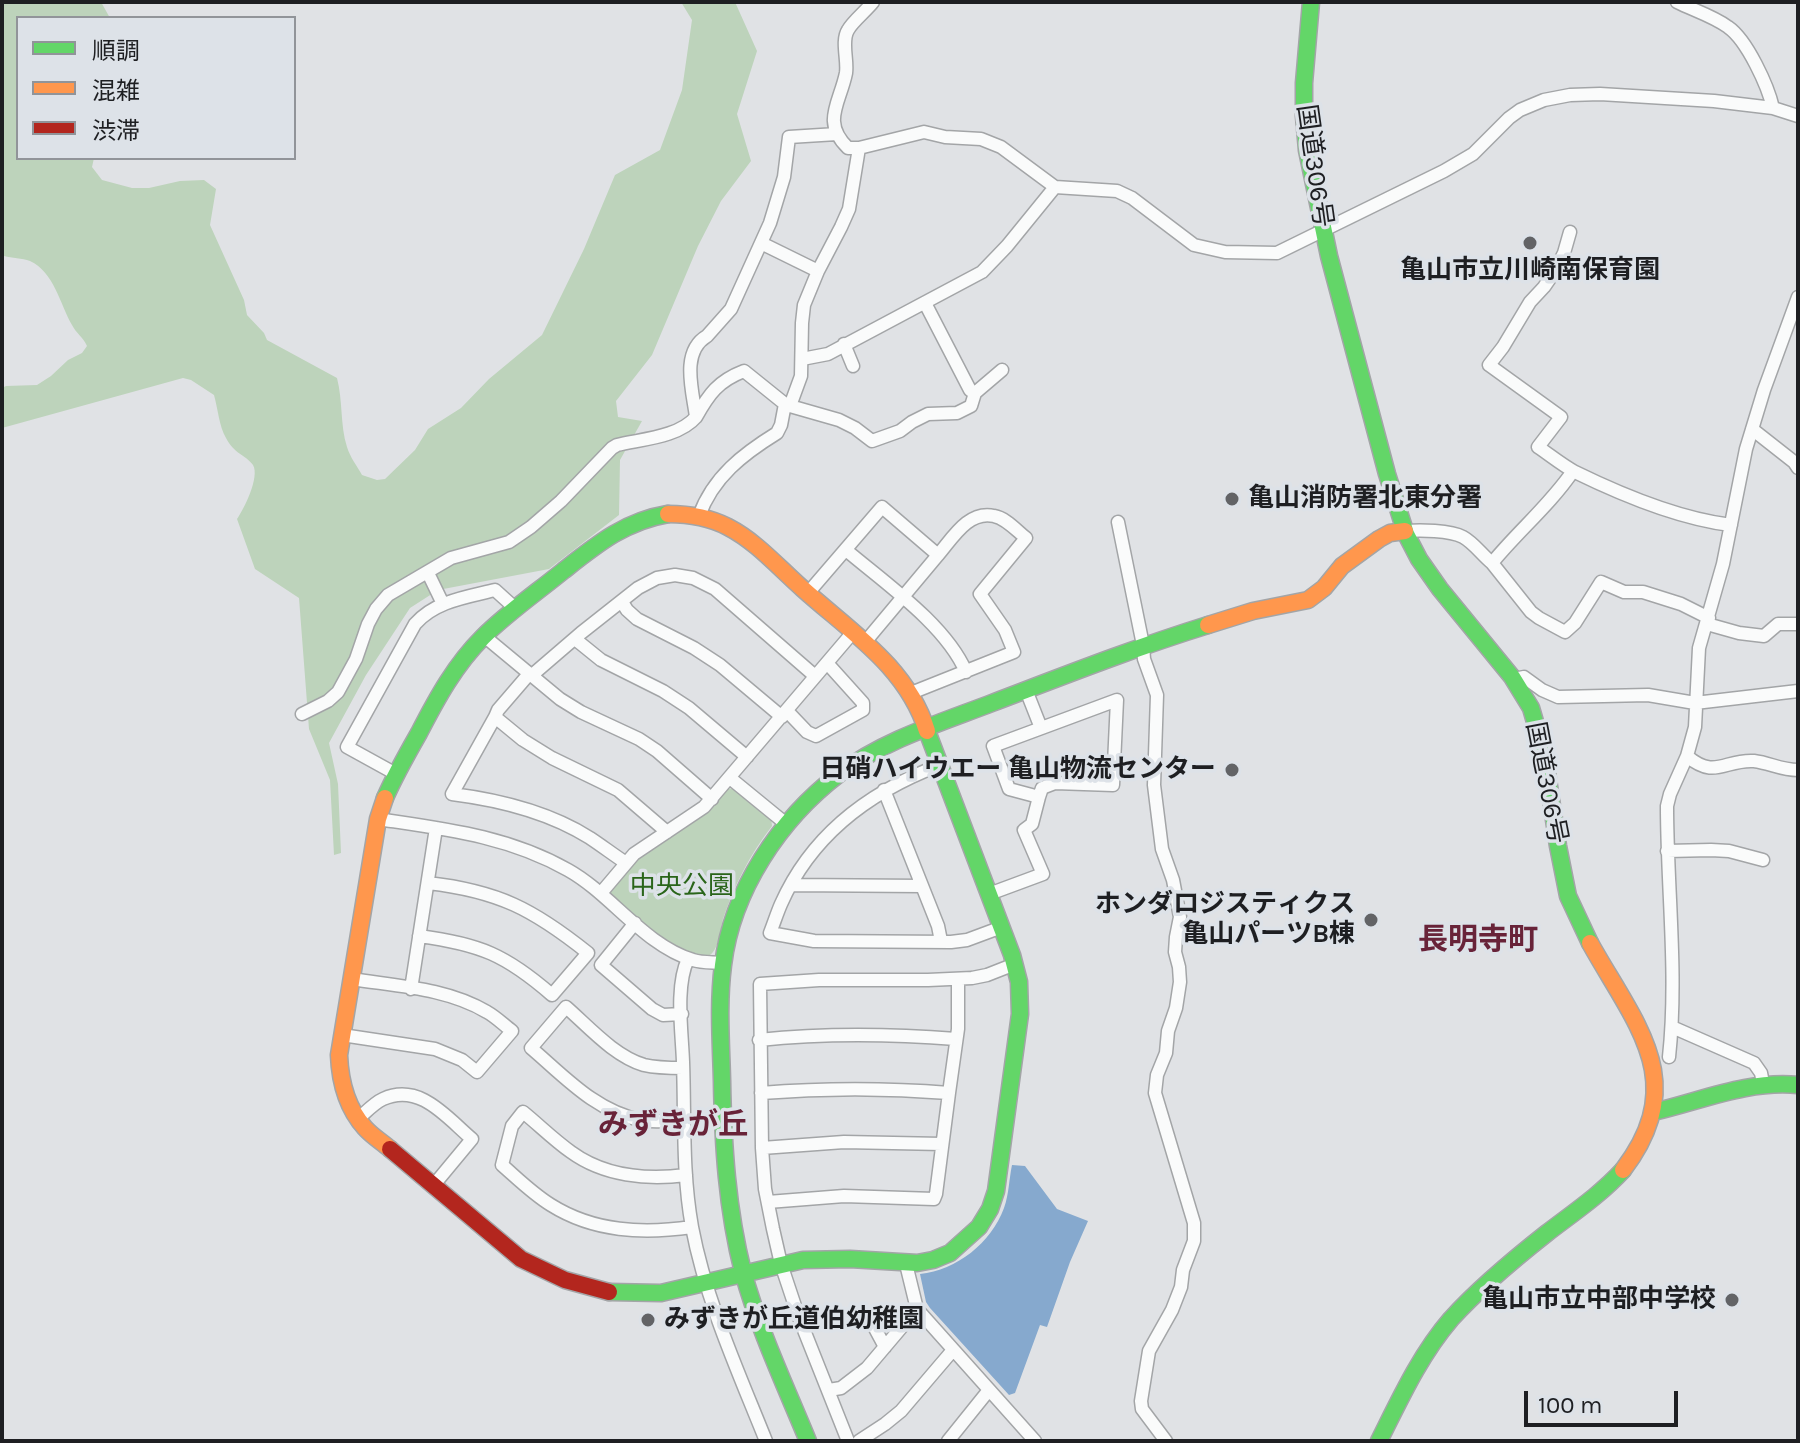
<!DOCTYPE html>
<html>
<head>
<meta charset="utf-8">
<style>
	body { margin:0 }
	#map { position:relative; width:1800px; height:1443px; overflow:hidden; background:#e0e2e5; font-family:Karla,"Noto Sans JP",sans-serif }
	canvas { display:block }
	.frame { position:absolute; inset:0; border:4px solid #1e1f22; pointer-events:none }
	.legend { position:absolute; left:16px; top:16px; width:280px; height:144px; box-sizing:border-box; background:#dde2e8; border:2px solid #919499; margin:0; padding:10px 14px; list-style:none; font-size:24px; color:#1e1f22 }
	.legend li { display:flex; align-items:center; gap:16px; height:40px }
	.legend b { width:40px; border:2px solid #919499 }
	.scale { position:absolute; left:1524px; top:1391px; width:154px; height:36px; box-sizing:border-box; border:4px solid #1e1f22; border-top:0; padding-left:10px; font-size:24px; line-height:28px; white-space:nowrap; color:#1e1f22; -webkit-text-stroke:6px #dde2e8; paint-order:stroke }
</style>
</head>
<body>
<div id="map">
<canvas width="1800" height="1443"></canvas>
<div class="frame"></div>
<ul class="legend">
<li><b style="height:10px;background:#63d668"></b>順調</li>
<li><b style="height:10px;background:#ff974d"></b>混雑</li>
<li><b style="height:10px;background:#b3261e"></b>渋滞</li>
</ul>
<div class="scale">100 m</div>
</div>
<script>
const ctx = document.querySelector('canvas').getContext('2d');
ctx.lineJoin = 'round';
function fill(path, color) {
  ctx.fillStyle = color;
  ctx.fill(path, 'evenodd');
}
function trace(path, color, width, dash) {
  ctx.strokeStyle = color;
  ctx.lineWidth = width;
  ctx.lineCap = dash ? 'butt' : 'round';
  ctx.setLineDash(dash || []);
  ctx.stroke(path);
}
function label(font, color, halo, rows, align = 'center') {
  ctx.font = font + ' Karla,"Noto Sans JP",sans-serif';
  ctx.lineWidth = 7;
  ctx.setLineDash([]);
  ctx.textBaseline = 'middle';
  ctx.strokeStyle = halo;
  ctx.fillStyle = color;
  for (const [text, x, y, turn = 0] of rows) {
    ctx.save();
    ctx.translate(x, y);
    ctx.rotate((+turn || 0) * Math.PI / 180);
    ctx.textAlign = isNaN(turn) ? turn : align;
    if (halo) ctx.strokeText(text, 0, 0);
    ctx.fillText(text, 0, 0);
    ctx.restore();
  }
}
const green = new Path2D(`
	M2 2H101L110 18H18V158H94L92 167 102 180 132 188H149L180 181 204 180 216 189 210 225 244 300 247 315 264 333 267 340 337 378C343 401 340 425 347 447 350 457 357 466 362 475L377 480 385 479 415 450 428 429 461 408 489 379 542 335 584 249 615 175 660 150 682 90 692 20 681 2H735L757 51 737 114 751 161 721 201 698 246 652 355 616 401 618 417 642 421 620 460 619 515 549 569 438 590 410 608 366 675 329 743 338 784 341 853 334 855 330 780 309 729 299 598 255 569 237 519C244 509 260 477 253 465 246 455 234 454 226 438 219 426 218 409 214 395L191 380 183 378 2 428V388L6 386 37 385 51 376 68 360 82 353 87 346C83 337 76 333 72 325 60 304 54 272 30 261 22 258 12 258 4 256L2 254Z
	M736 788 771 817 772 826C750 854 734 886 723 919 720 930 719 955 705 957 702 957 696 955 693 954 661 942 637 918 612 897L610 891 637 859 727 789Z`);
const water = new Path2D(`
	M1012 1165 1025 1166 1057 1209 1088 1221 1070 1262 1047 1327 1040 1325 1015 1393 1009 1395 930 1308 926 1302 920 1274C957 1270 991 1243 1004 1208 1009 1194 1009 1179 1012 1165Z`);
const street = new Path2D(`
	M873 2C867 10 852 22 848 30 841 41 848 60 846 73 840 103 821 122 848 148H859L924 132 945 137 981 139 1001 147 1055 187 1117 191 1132 198 1194 245 1225 252 1277 253 1444 171 1473 154 1509 118 1520 110 1544 100 1570 95 1600 94 1714 101 1773 108
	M1677 2C1693 10 1713 16 1728 27 1747 40 1768 86 1773 108L1798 116
	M837 134 789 137 784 177 770 223 731 309 707 336C680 352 693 392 696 417 709 394 718 381 744 371L785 404 790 406 801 376 802 323 804 305 818 271 841 227 849 209 859 148
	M1570 232 1564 253 1555 271 1544 287 1530 302 1503 347 1489 365 1561 417 1538 447C1550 455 1562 465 1575 472 1620 494 1681 519 1731 525
	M761 243 818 271
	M925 303 970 390 975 393 1002 370
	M844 344 853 366
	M802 359 828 354 982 272 1007 246 1055 187
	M790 406 839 420 855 428 872 441 900 431 912 422 928 414 957 413 971 406 975 393
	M1752 429 1794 462 1798 468
	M699 516C713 477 743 454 777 433L781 425 785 404
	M1118 522 1143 645 1144 659 1157 695 1154 785 1162 849 1173 880 1180 917 1176 937 1175 952 1179 967 1180 982 1176 1008 1168 1031 1166 1053 1157 1075 1155 1093 1194 1223V1241L1183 1270 1181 1287 1172 1310 1149 1351 1141 1401 1142 1409 1166 1441
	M1405 531C1420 530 1450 530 1463 537 1474 543 1482 555 1492 563 1519 530 1549 506 1573 471
	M846 550C885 583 946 625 966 672
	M1492 563 1531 612 1539 618 1565 632 1575 623 1601 582 1624 592H1643L1681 604 1709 618
	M428 573 443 604
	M808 593 882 507 938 555C952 539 968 510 994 516 1006 518 1017 531 1026 538L980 594 1005 630 1014 652 911 693
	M622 602 627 610 637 619 694 648 720 665 782 717
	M1707 624 1739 633 1764 636 1778 624H1798
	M484 636 560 699 581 712 639 739 657 751 712 799
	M575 639 601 660 663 691 689 708 747 757
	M866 641 938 555
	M531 676 581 633 638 588 657 578 675 575 693 578 715 589 815 676
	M1514 679 1524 677 1542 690 1558 697 1648 695 1695 703 1798 691
	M1026 690 1041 728
	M787 711 807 732 816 736 863 710V703L827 663
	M302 714 328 701 338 692 356 659 368 624 376 609 388 595 451 558 509 542 531 527 561 501 612 448 617 445C642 439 679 437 696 417
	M495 717 498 710 529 674
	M1687 756C1715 780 1725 759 1754 761 1770 763 1781 770 1798 770
	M940 765C871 791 812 834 781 904 777 913 774 923 770 933L814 941 951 942 967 940 1002 927
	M396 774 347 747 415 624C435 601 467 597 495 590L516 609
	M730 778 785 823
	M884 790 938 926 941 941
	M378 819C445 829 508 836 568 870 611 894 644 945 693 960 702 963 713 962 723 963
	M1667 851 1711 850 1729 851 1763 860
	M626 863C614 855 602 846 590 838 549 812 500 800 452 794L495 717 523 740 552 758 618 790 667 832
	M791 885 922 886
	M601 893 634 854 704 807 854 631
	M989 894 1043 874 1024 830 1032 824 1039 797 1009 789 993 746 1117 700 1113 785 1055 783 1042 788 1039 797
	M635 923 601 965 652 1009 663 1015 682 1014
	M419 936C480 944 506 955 552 995L588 953C533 909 498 891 428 883
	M688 959C675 986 682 1032 683 1062 685 1117 682 1172 692 1227 706 1301 738 1371 766 1441
	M411 989 436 828
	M1672 1027 1754 1063 1761 1073 1763 1083
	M342 1035 435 1049 462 1060 477 1072 512 1031C504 1025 496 1017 487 1012 447 988 396 986 352 979
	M759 1040C826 1033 890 1034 956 1039
	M1669 1057C1678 974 1667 889 1667 806L1670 794 1687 756 1695 727 1699 648 1723 564 1746 449 1764 390 1798 297
	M683 1068C670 1068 657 1068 644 1065 614 1056 589 1027 566 1007L531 1048C564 1076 595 1111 640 1120 654 1122 669 1121 684 1121
	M761 1093C824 1088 886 1088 949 1093L958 1029V979
	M358 1119C366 1112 374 1103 383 1099 420 1082 447 1118 472 1139L433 1186
	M762 1148 844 1142 942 1144
	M686 1175C647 1180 604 1176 571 1152 554 1140 539 1125 523 1112L512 1126 502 1165C518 1179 533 1194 551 1205 594 1232 643 1234 692 1227
	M768 1202 844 1196 934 1199 936 1194 949 1093
	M906 1264 917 1309 1035 1441
	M802 1324 871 1321 885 1347
	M829 1390 841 1388 867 1368 917 1309
	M848 1441 798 1315 781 1264 773 1229 765 1189 762 1148 760 984 819 980H928L972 978 987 975 1015 964
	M859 1441 885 1424 901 1411 953 1350
	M948 1441 989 1390`);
const fast = new Path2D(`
	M1311 2 1304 83V116L1307 150 1329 256 1387 474 1406 534 1419 559 1440 589 1512 677 1531 708 1544 753 1558 846 1568 896 1590 943
	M385 798C395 775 407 754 419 733 437 698 455 665 483 637 507 613 536 593 563 571 596 545 625 521 668 514
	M1653 1112C1701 1101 1748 1080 1798 1085
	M609 1292 661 1293 803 1260 850 1259 917 1263 933 1260 950 1253 979 1227 990 1209 996 1191 1020 1014 1019 982 1012 955 927 731
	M808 1441C785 1385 759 1330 743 1272 727 1209 723 1145 722 1080 721 1042 718 1004 723 965 732 890 780 819 839 774 884 740 940 723 992 703 1063 676 1134 648 1208 625
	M1379 1441C1400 1399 1420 1355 1451 1319 1479 1288 1514 1259 1547 1233 1573 1213 1600 1195 1623 1170`);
const slow = new Path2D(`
	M668 514C689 514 709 517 728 527 757 542 779 568 803 589 851 632 907 667 927 731
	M1208 625 1253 611 1308 600 1324 588 1342 566 1379 539 1390 533 1405 531
	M385 798 378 819 339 1055C340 1081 347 1108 365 1128 372 1136 382 1142 390 1149
	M1590 943C1635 1024 1691 1081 1623 1170`);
const jam = new Path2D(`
	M390 1149 521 1259 565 1280 609 1292`);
const markers = [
	[1530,243,8,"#626366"],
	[1232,499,8,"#626366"],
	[1232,770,8,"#626366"],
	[1371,920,8,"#626366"],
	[1732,1300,8,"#626366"],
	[648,1320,8,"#626366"]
];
const streetNames = [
	["国道306号",1314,166,82],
	["国道306号",1546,783,79]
];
const poiNames = [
	["亀山市立川崎南保育園",1530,271,"center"],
	["亀山消防署北東分署",1248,499,"left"],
	["日硝ハイウエー 亀山物流センター",1216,770],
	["ホンダロジスティクス",1355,905],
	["亀山パーツB棟",1355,935],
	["亀山市立中部中学校",1716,1300],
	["みずきが丘道伯幼稚園",664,1320,"left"]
];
const parkNames = [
	["中央公園",682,887]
];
const quarterNames = [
	["長明寺町",1478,940],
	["みずきが丘",673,1125]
];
fill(green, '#bdd3bb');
fill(water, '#86a9ce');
trace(street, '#a3a5a7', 15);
trace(fast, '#a3a5a7', 19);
trace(slow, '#a3a5a7', 19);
trace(jam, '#a3a5a7', 19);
trace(street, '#fafbfb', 12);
trace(fast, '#63d668', 16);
trace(slow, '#ff974d', 16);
trace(jam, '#b3261e', 16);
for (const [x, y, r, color] of markers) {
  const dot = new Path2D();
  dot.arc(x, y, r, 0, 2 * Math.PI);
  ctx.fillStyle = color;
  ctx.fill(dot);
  trace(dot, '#dde2e8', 3);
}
label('26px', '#1e1f22', '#dde2e8', streetNames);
label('bold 26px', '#1e1f22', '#dde2e8', poiNames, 'right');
label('26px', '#2a651a', '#dde2e8', parkNames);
label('bold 30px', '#682339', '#dde2e8', quarterNames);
</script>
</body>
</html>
